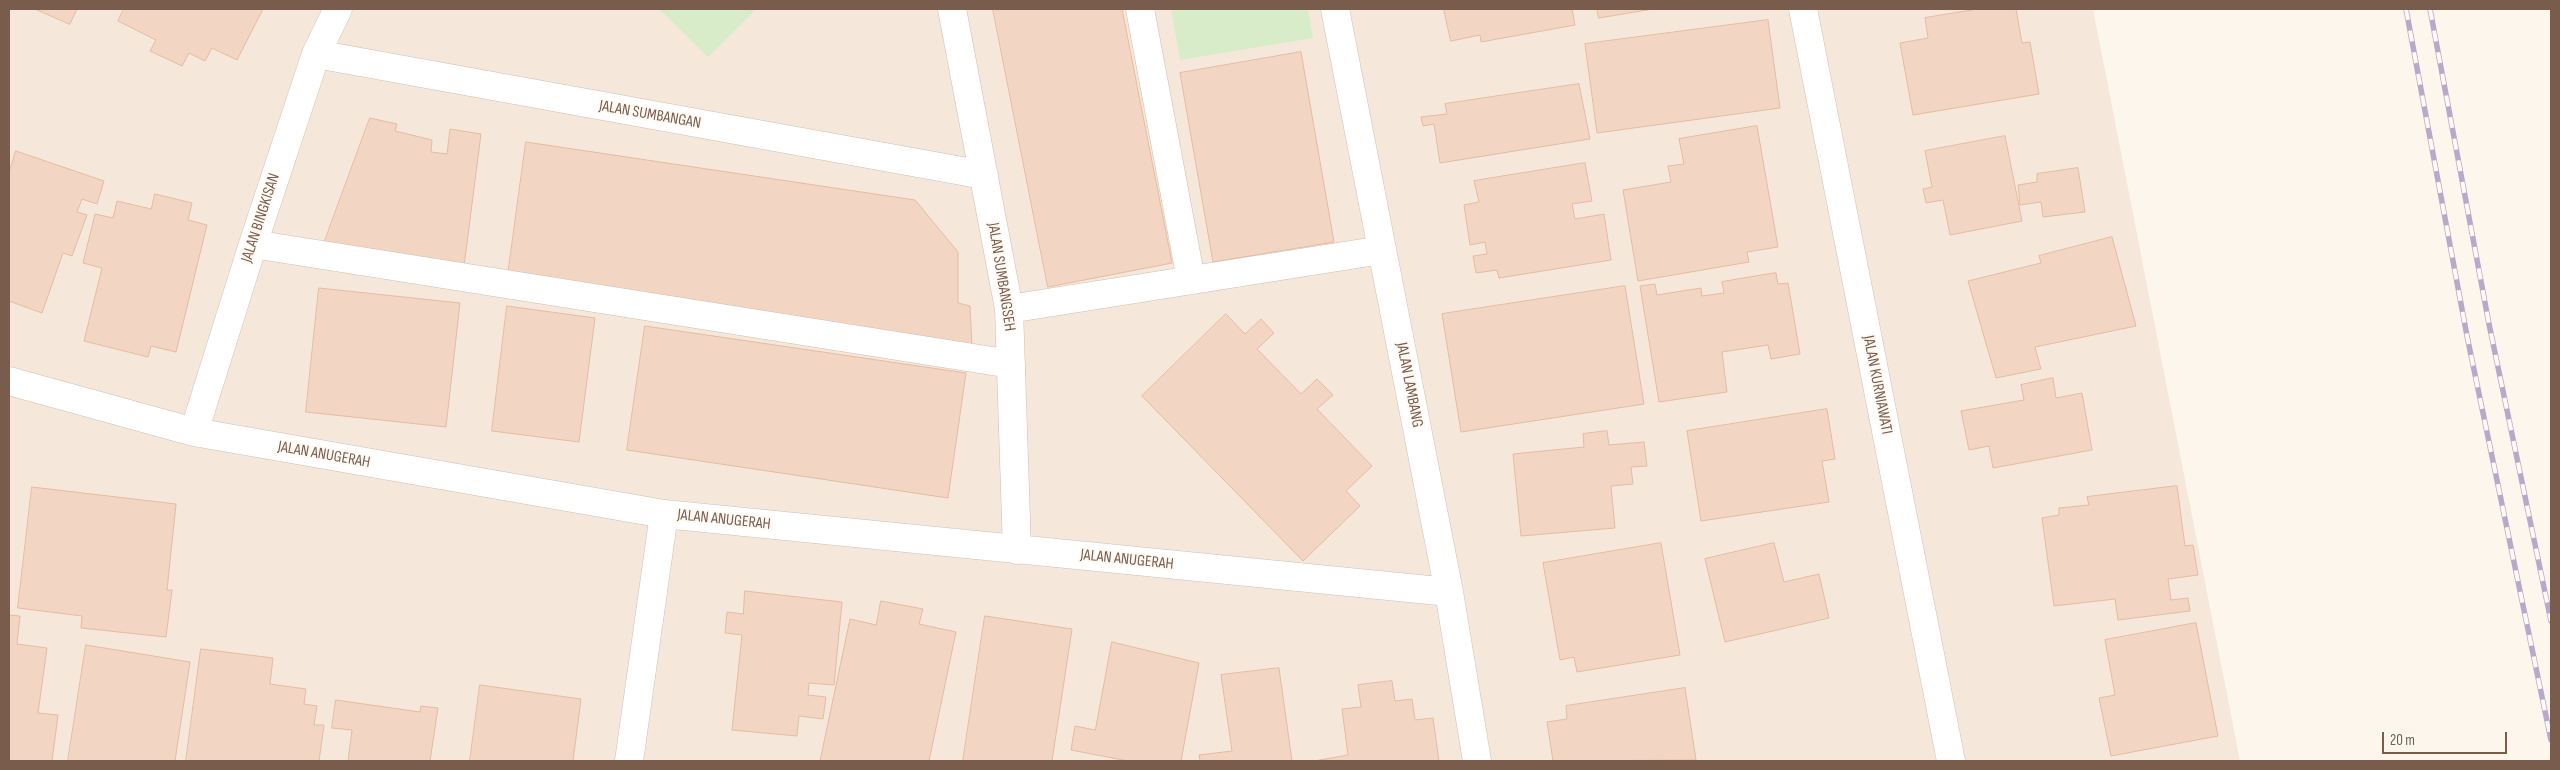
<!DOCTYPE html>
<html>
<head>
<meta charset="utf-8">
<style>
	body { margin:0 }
	#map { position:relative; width:2560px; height:770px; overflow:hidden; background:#fdf6ec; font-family:"Sofia Sans Condensed",sans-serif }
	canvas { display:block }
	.frame { position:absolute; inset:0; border:10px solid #7a5c4d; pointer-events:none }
	.scale { position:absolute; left:2382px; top:732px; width:125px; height:22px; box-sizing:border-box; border:2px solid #7a5c4d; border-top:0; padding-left:6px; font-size:15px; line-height:18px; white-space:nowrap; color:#7a5c4d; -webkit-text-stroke:4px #fffaf3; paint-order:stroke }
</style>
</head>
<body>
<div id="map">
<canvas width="2560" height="770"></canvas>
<div class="frame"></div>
<div class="scale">20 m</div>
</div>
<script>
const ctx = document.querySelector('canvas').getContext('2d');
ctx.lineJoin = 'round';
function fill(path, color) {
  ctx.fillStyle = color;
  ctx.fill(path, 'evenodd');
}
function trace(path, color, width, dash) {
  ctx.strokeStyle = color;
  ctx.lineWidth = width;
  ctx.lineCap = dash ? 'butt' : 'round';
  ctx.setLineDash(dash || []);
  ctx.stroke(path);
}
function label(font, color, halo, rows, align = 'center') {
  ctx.font = font + ' "Sofia Sans Condensed",sans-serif';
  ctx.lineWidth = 4;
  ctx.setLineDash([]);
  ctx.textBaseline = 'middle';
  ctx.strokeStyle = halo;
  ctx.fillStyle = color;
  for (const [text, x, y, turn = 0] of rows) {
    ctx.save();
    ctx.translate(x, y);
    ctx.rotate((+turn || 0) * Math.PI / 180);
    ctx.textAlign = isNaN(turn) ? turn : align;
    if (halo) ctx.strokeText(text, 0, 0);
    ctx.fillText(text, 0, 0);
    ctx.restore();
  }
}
const residential = new Path2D(`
	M9 9H2093L2240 761H9Z`);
const green = new Path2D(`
	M659 9H756L708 57Z
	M1171 9H1308L1313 38 1180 60Z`);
const building = new Path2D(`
	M35 9H77L70 24Z
	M124 9H263L237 60 212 48 205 61 189 53 182 66 150 51 156 40 118 21Z
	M993 9H1122L1172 263 1048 287Z
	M1444 9H1572L1575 25 1481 42 1480 35 1451 41Z
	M1597 9H1653L1599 18Z
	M1978 9H2016L2022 43 2030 42 2039 94 1913 115 1900 43 1928 38 1925 18Z
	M1768 20 1780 108 1597 133 1585 44Z
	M1301 52 1334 242 1213 262 1180 73Z
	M1579 84 1590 139 1440 163 1434 124 1423 126 1421 117 1447 114 1445 104Z
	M370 118 397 124 395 131 432 140 431 152 447 154 450 129 481 134 463 274 323 246Z
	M1757 126 1778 247 1747 252 1749 262 1638 281 1623 190 1671 182 1668 166 1684 164 1679 139Z
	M2005 136 2022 221 1950 235 1943 200 1926 203 1923 189 1932 187 1925 151Z
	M526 142 915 200 958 252V303L970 306 972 348 507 282Z
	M16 151 104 181 97 204 82 199 77 212 87 215 72 256 63 253 42 313 9 301V173Z
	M1585 163 1592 201 1572 204 1575 219 1604 214 1611 260 1499 278 1497 270 1476 273 1473 256 1487 254 1485 242 1470 245 1464 205 1479 202 1474 181Z
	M2078 168 2085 212 2043 217 2041 202 2020 205 2018 185 2037 182V174Z
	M155 194 192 203 188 220 207 225 176 352 151 346 148 357 84 341 102 268 83 263 95 214 113 218 117 201 151 209Z
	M2112 237 2136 326 2035 347 2041 369 1996 378 1968 281 2041 263 2039 256Z
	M1776 273 1778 284 1788 283 1800 354 1771 359 1768 345 1722 352 1727 392 1659 402 1640 286 1655 284 1657 295 1701 288 1702 296 1724 293 1722 282Z
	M1625 286 1644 404 1461 432 1442 314Z
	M319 288 460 303 446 427 306 412Z
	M507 306 595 318 579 442 492 431Z
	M1226 314 1245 334 1261 319 1274 333 1257 349 1301 394 1317 379 1333 395 1317 409 1372 466 1346 491 1360 506 1303 561 1142 396Z
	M645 326 966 373 948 498 627 450Z
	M2053 378 2056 398 2082 393 2092 450 1993 468 1989 446 1969 450 1961 411 2024 400 2021 385Z
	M1827 409 1835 459 1822 461 1829 502 1701 521 1687 431Z
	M1607 431 1609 445 1644 442 1647 466 1631 467 1633 484 1611 486 1615 528 1521 536 1513 454 1584 447 1583 434Z
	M2177 486 2185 546 2193 545 2198 575 2168 579 2171 600 2188 598 2190 611 2118 620 2115 599 2054 606 2042 518 2059 515V508L2089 505 2087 497Z
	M32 487 176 504 167 590H172L166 637 81 628 82 616 18 608Z
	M1661 543 1680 655 1577 672 1574 657 1560 660 1543 563Z
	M1774 543 1784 582 1819 574 1829 618 1725 642 1705 559Z
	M745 591 842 602 834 685 809 683 808 695 826 697 823 719 799 716 797 736 732 730 742 635 725 633 727 612 743 614Z
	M881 601 923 609 919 624 956 632 929 761H820L850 619 876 625Z
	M9 615 20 616 17 644 47 648 38 713 58 715 52 761H9Z
	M985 616 1072 629 1052 761H963Z
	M2196 623 2218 736 2111 756 2099 698 2115 695 2105 640Z
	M1112 642 1199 663 1181 761H1128L1071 750 1075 726 1095 730Z
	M86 645 190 662 175 761H68Z
	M201 649 273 658 270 684 306 689 304 704 317 706 314 725H324L319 761H186Z
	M1279 668 1292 761H1200L1199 755 1232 751 1221 675Z
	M1392 681 1395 701 1412 699 1415 720 1433 718 1439 761H1314L1348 755 1342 709 1361 707 1358 685Z
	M480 685 581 699 573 761H470Z
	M1685 688 1696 760 1553 761 1547 722 1567 719 1566 706Z
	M336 700 420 712 421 706 438 708 430 761H348L352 730 332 728Z`);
const minor = new Path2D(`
	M952 9 1009 309 1017 550
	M1140 9 1191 280
	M1335 9 1449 592 1477 761
	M1803 9 1951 761
	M316 54 984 175
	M253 244 1011 364
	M1009 309 1382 250
	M9 381 194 432 664 514 1449 592
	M194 432 253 244 316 54 338 9
	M629 761 664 514`);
const rail = new Path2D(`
	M2406 9 2467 336 2551 740
	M2430 9 2489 324 2551 621`);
const streetNames = [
	["JALAN SUMBANGAN",650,115,10],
	["JALAN BINGKISAN",261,218,-72],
	["JALAN SUMBANGSEH",1001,277,81],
	["JALAN LAMBANG",1409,385,79],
	["JALAN KURNIAWATI",1877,385,79],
	["JALAN ANUGERAH",324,455,10],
	["JALAN ANUGERAH",724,520,6],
	["JALAN ANUGERAH",1127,560,6]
];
fill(residential, '#f5e8da');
fill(green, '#d8ecc9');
fill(building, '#f3d5c3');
trace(building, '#e6bba3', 1);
trace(minor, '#d1beb0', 29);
trace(minor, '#fff', 28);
trace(rail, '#b9a8c9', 5.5);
trace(rail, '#fffaf3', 4, [11]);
label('16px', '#7a5c4d', '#fffaf3', streetNames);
</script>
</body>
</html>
